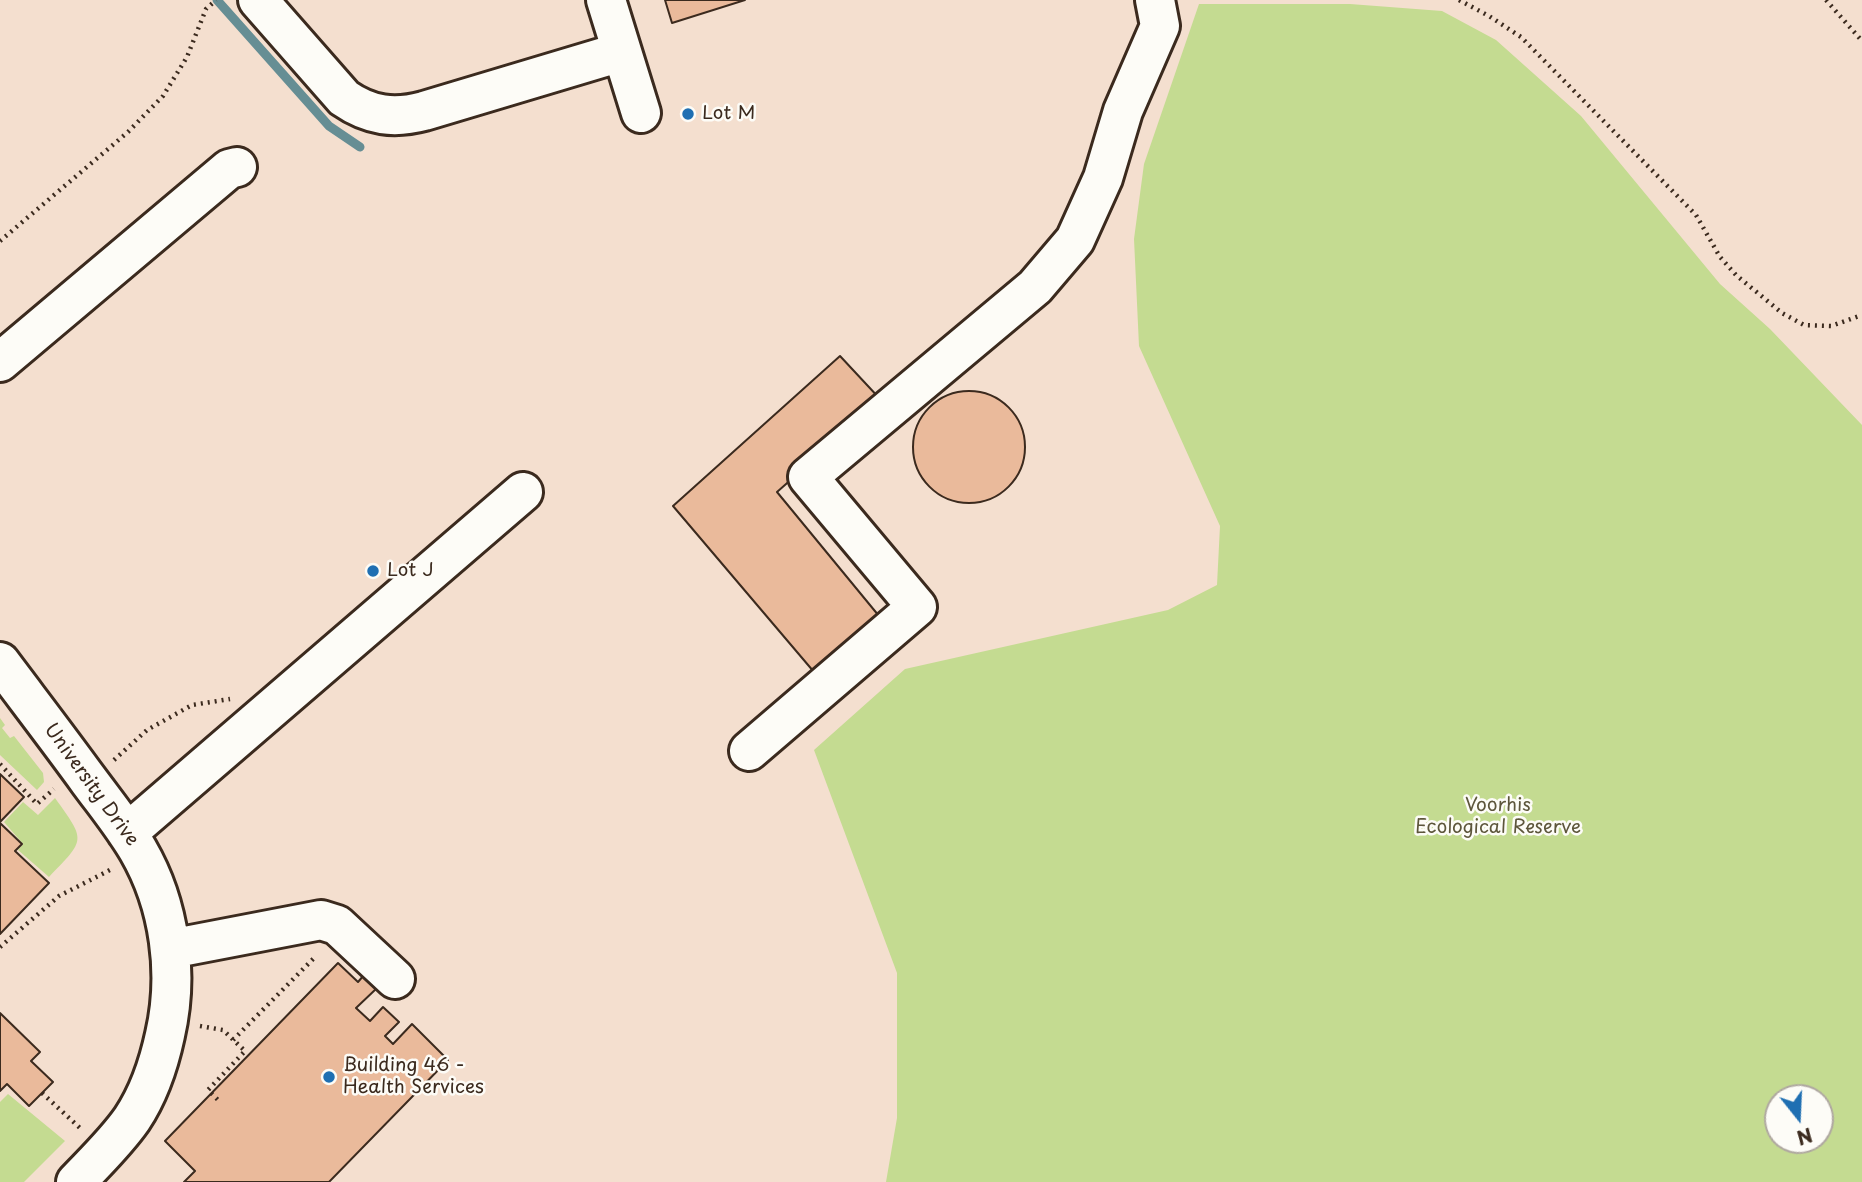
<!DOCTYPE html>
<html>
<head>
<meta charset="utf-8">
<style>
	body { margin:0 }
	#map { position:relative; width:1862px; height:1182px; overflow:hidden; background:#f9efe5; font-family:"Playpen Sans",sans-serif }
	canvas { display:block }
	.north { position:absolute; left:1764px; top:1084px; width:70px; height:70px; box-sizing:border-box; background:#fdfcf7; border:2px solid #afa8a0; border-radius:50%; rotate:162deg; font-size:19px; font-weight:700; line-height:28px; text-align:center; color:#3b2a1e }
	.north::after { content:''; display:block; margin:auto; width:24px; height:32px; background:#1f6fb2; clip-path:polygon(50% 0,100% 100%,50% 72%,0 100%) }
</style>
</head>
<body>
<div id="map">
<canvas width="1862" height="1182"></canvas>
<div class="north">N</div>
</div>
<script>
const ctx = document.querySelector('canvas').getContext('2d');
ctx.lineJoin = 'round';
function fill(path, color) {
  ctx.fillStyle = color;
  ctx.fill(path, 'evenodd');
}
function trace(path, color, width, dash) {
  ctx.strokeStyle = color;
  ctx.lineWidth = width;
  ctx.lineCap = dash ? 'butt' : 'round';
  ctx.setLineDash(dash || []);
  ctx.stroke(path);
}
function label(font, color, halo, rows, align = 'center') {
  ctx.font = font + ' "Playpen Sans",sans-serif';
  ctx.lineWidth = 5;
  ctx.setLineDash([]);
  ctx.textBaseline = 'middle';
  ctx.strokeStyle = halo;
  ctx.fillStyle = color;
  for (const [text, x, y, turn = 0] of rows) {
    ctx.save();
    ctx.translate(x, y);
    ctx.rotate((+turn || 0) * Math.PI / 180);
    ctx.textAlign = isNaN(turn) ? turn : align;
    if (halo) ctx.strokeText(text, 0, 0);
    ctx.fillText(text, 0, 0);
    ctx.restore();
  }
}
const built = new Path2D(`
	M0 0H1862V1182H0ZM1778 1098H1820V1140H1778Z`);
const green = new Path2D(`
	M1199 4H1350L1442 11 1496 40 1581 116 1720 284 1770 329 1862 425V1182H886L897 1118V973L814 750 905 669 1168 610 1217 585 1220 526 1139 346 1134 239 1144 164ZM1778 1098H1820V1140H1778Z
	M0 718 5 725 2 728 10 738 14 736 43 773 44 782 37 790 0 755Z
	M55 798C86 841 86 839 49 877L18 850 23 844 4 822 23 802 38 815Z
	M8 1094 65 1141 24 1182H0V1102Z`);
const stream = new Path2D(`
	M217 0 329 126 360 147`);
const building = new Path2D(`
	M665 0H745L672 23Z
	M840 356 881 400 777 492 879 616 814 672 673 506Z
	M913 447a56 56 0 1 1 112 0a56 56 0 1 1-112 0Z
	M0 774 24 797 0 822Z
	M0 823 22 844 15 851 49 883 0 934Z
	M338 963 358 982 364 975 377 988 356 1008 370 1021 383 1007 399 1022 385 1036 393 1044 412 1024 448 1060 329 1182H184L195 1171 165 1141Z
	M0 1013 40 1052 31 1061 53 1082 29 1106 7 1084 0 1091Z`);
const path = new Path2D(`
	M1459 0 1489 16 1521 37 1696 215 1720 257 1736 275 1782 313 1804 325 1831 326 1862 315
	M1826 0 1862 41
	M0 241 128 132 163 96 187 57 206 9 216 0
	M114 760 147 730 192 705 230 699
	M0 764 37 804 54 789
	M0 947 59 896 110 870
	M200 1026 223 1030 245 1051 208 1090 220 1102
	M233 1040 316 956
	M42 1093 80 1128`);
const minor = new Path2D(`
	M258 0 344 98C370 116 394 119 424 111L621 52
	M606 0 641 113
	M0 362 229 169 237 167
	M0 662C30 702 60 741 89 781 106 804 124 826 138 850 170 905 179 974 165 1035 159 1063 148 1095 132 1119 116 1142 95 1162 76 1182
	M749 751 917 607 808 477 1035 287 1075 240 1103 178 1123 111 1160 26 1155 0
	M127 833 523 492
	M170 949 321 920 337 925 395 979`);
const markers = [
	[688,114,7,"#1f6fb2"],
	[373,571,7,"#1f6fb2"],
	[329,1077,7,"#1f6fb2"]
];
const poiNames = [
	["Lot M",702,114],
	["Lot J",387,571],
	["Building 46 -",343,1066],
	["Health Services",343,1088]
];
const streetNames = [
	["University Drive",91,785,54]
];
const parkNames = [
	["Voorhis",1498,806],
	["Ecological Reserve",1498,828]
];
fill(built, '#f4dfcf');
fill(green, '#c4db91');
trace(stream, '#668e94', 9);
fill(building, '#eaba9b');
trace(building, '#3b2a1e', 2);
trace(minor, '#3b2a1e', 44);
trace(path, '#3b2a1e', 4.5, [2, 5]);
trace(minor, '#fdfcf7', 38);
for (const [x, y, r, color] of markers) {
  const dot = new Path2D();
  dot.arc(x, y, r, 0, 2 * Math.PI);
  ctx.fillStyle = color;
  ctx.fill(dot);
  trace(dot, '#fdfcf7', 2.5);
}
label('19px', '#3b2a1e', '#fdfcf7', poiNames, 'left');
label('19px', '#3b2a1e', '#fdfcf7', streetNames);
label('19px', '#5d563b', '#fdfcf7', parkNames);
</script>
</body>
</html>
